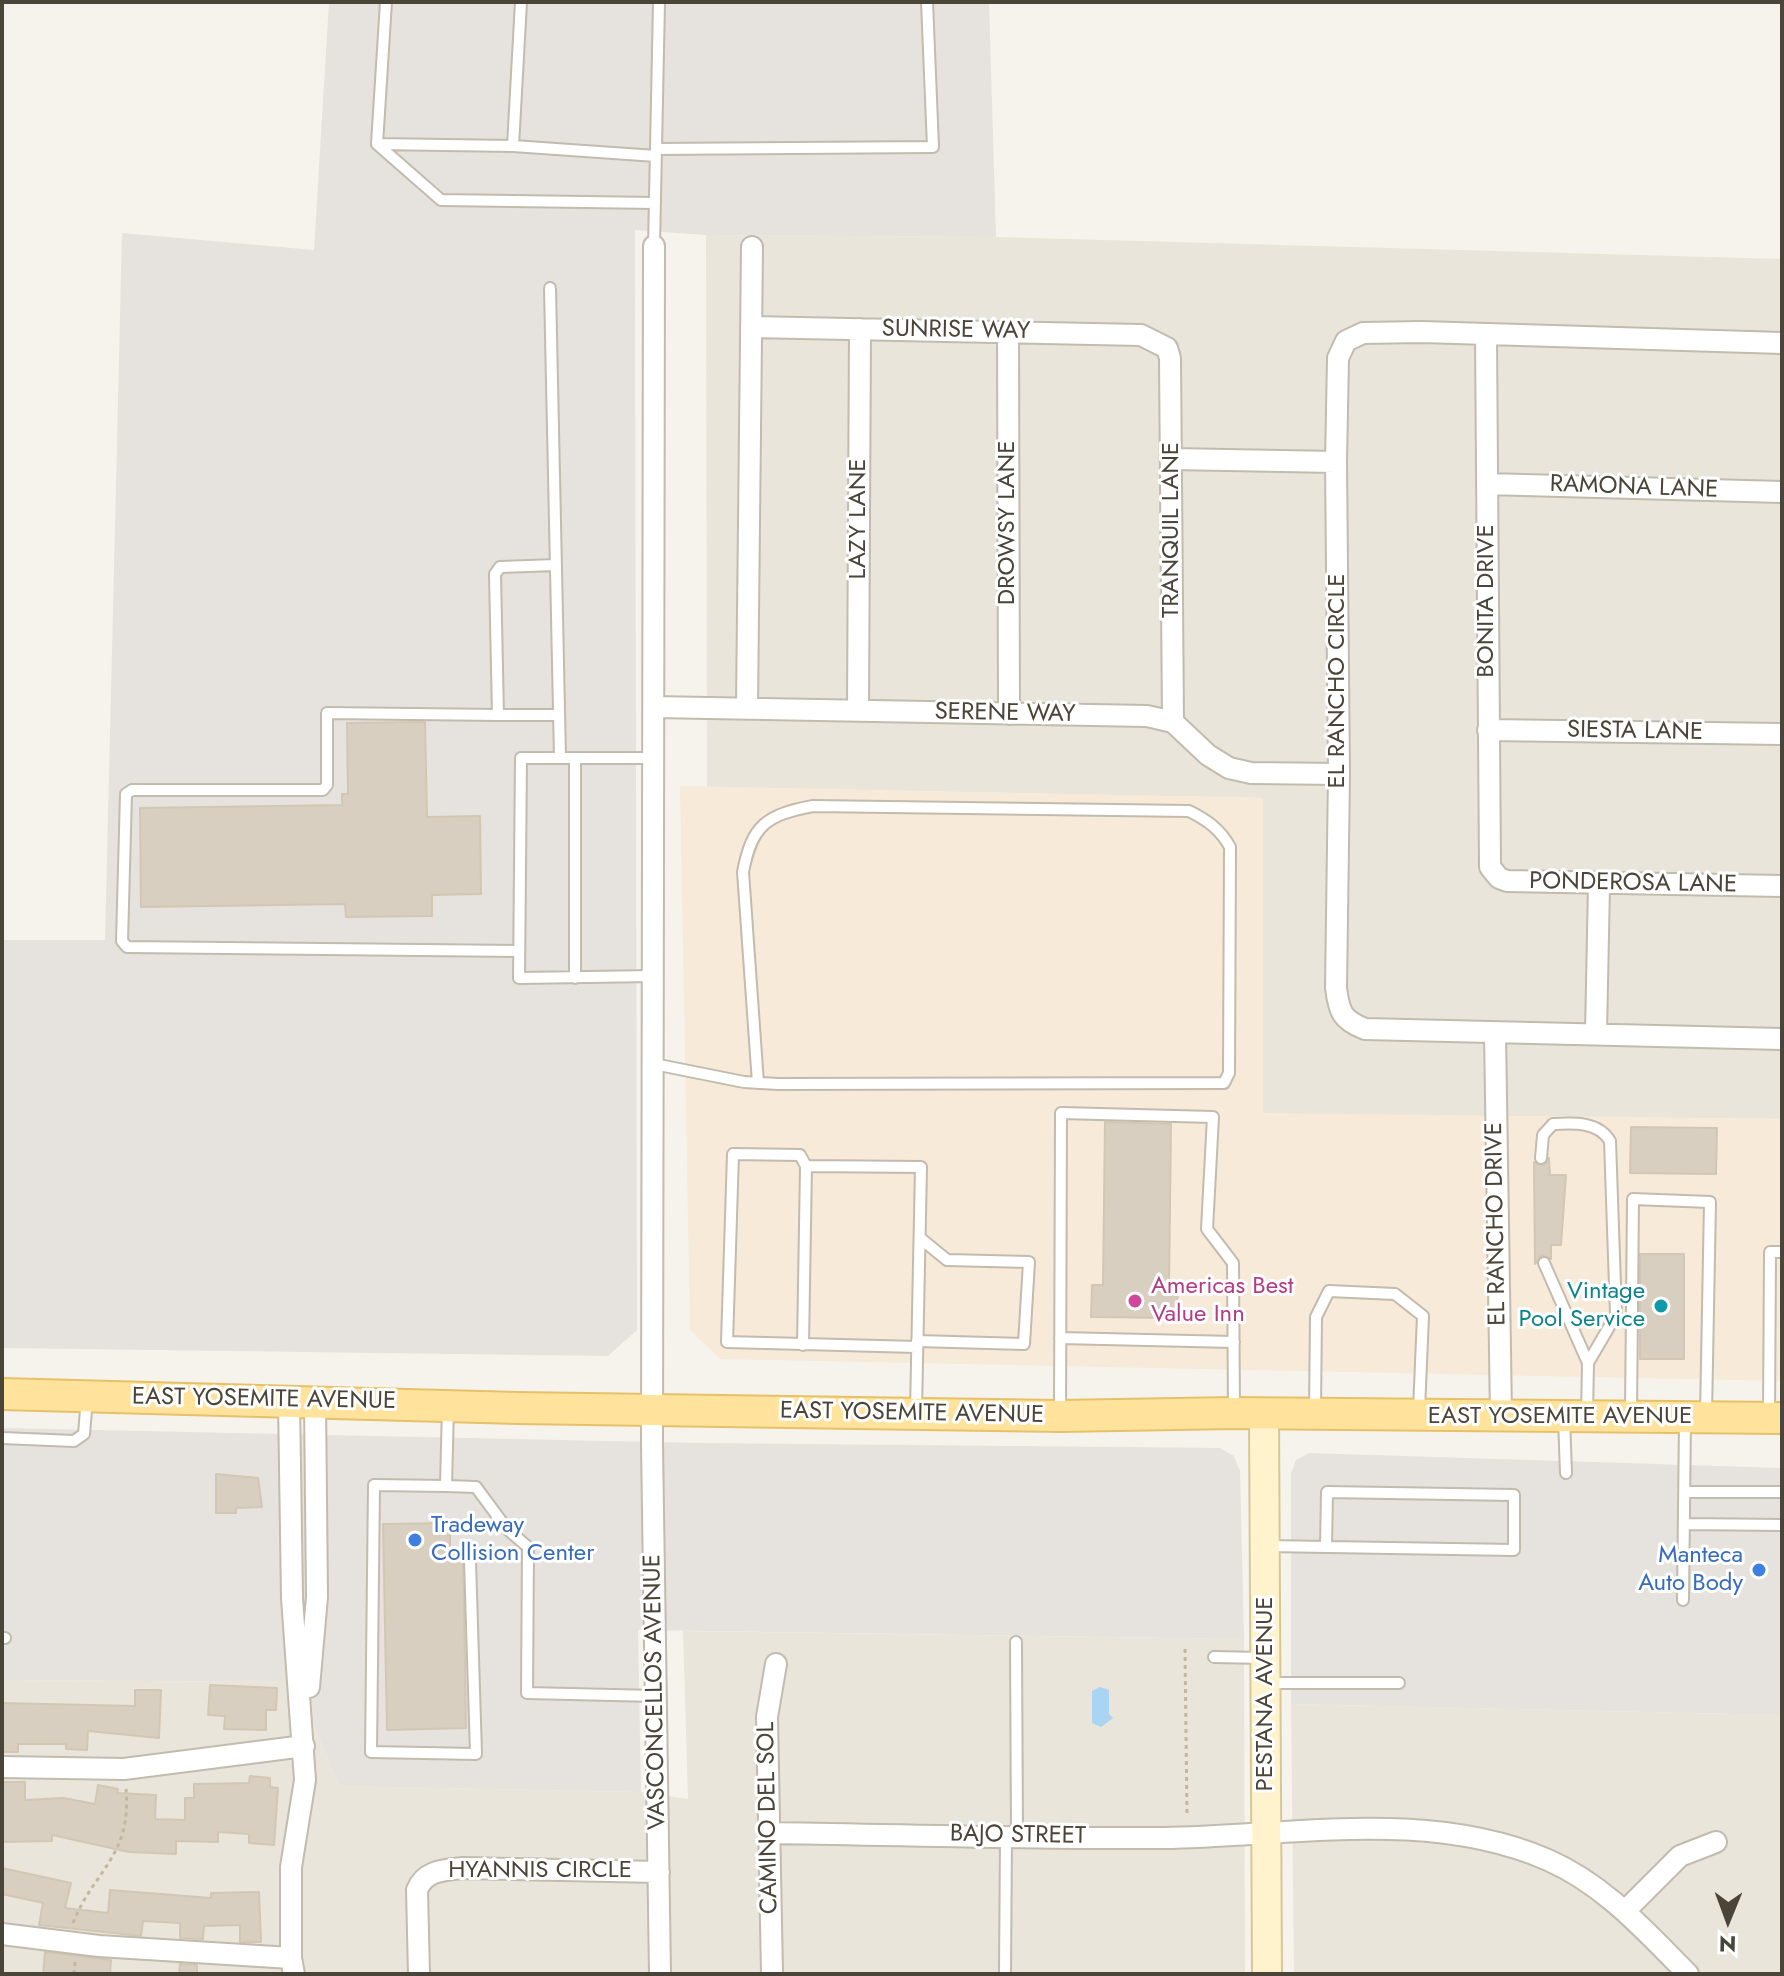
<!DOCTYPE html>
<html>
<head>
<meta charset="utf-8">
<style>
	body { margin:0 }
	#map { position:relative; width:1784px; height:1976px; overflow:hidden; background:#f6f3ec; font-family:Jost,sans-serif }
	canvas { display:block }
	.frame { position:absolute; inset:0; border:4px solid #4b4439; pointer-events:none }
	.north { position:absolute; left:1688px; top:1880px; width:80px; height:80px; -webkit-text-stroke:6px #fff; paint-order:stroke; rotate:181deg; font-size:22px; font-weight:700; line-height:32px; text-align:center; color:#4b4439 }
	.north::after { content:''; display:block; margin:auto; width:28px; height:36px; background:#4b4439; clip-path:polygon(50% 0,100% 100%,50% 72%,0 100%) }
</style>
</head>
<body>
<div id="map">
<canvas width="1784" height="1976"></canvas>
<div class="frame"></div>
<div class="north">N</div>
</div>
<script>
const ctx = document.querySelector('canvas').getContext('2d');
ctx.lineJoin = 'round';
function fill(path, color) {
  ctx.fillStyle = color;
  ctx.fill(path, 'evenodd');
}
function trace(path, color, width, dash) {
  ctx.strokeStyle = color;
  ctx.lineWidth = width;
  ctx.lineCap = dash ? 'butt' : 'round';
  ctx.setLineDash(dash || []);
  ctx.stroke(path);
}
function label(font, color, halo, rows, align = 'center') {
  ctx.font = font + ' Jost,sans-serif';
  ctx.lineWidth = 6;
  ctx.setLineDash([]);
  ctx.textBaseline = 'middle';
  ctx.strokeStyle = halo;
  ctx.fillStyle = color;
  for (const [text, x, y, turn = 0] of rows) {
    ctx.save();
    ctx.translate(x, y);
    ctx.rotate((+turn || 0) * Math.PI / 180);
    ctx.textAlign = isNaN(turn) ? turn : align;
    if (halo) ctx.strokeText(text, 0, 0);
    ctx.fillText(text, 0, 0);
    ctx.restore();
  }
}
const residential = new Path2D(`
	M706 235 996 237 1782 259V1119L1262 1114 1263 798 707 787Z
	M683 1631 1244 1639 1245 1974H2V1680L296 1682 339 1786 641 1792 688 1799Z
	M1291 1704 1782 1715V1974H1294Z`);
const commercial = new Path2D(`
	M680 786 1263 798V1113L1782 1119V1381L720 1359 690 1330Z`);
const industrial = new Path2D(`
	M329 2H989L996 237 706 235 635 230 637 1330 608 1356 2 1348V940H105L122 233 314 250Z
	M2 1428 701 1443 1220 1448 1234 1456 1240 1471 1244 1639 638 1630 641 1792 339 1786 296 1682 2 1680Z
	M1309 1453 1782 1468V1715L1291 1704V1474L1296 1460Z`);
const water = new Path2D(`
	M1100 1687 1109 1690V1714L1113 1718 1101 1727 1092 1723V1691Z`);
const building = new Path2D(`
	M425 722 427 817 480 816 481 894 432 895V916L346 917 345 904 141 907 140 808 342 805V794H348L347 723Z
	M1105 1122 1171 1124 1169 1286H1178L1177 1318 1091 1317 1092 1285H1103Z
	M1631 1127 1717 1128 1716 1174 1630 1173Z
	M1549 1158 1550 1175H1566L1561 1245H1551V1259L1542 1255 1535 1264 1534 1162 1544 1165Z
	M1640 1254H1684V1359H1640Z
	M216 1474 258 1478 262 1507 236 1508V1513H216Z
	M450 1523V1549H463L466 1728 387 1730 383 1524Z
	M210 1685 277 1688 276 1710H266V1730L224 1729 225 1716 208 1715Z
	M135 1690H161L159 1738 88 1731 87 1750 66 1749V1744H18V1752H2V1703L135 1706Z
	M250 1776 270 1778V1787L278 1788 274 1845 249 1843V1834L218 1832V1842L176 1841V1854L129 1852 52 1835V1841L3 1842V1782H25V1800L63 1798 95 1804 98 1785 118 1789 117 1793 156 1795 155 1819 185 1820V1798H194V1784L249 1783Z
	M2 1868 71 1883 65 1908 108 1913 110 1890 211 1898V1893L259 1892 261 1942H240V1925L204 1926 203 1939 180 1938V1923L143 1921 141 1936 39 1925 43 1903 2 1894Z
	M45 1952 111 1960 110 1974H43Z
	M180 1964 197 1965V1974H179Z`);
const path = new Path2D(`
	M1185 1649 1187 1817
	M73 1923C94 1870 132 1856 126 1789
	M74 1974 75 1962`);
const lane = new Path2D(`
	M386 2 377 144 513 146
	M521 2 513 146 656 156
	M377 144 441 200 655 203
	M656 149 933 147 927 2
	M654 246 659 2
	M550 288 560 757
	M498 715H559
	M575 758H653
	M519 951 127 947 122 941 126 794 132 790H323L327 785V713L498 715 495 574 500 567 556 565
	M575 978V758H521L519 978 654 976
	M654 1064 744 1082 778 1084 1224 1083 1229 1073 1230 847C1220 829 1207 820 1189 811L813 806C766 815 752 825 743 872L758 1083
	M1541 1158 1543 1135 1553 1124C1573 1123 1598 1121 1610 1141L1616 1315 1588 1363 1544 1263
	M806 1166 800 1155 733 1154 727 1342 917 1347
	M1060 1338 1234 1342
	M917 1341 1024 1344 1029 1262 947 1260 920 1238
	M803 1345 806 1166 921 1167 916 1411
	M448 1407 446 1486 476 1487 507 1529 528 1547 527 1693 656 1696
	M1315 1409 1316 1317 1329 1291 1395 1294 1423 1316 1419 1410
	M1631 1413 1633 1199 1710 1202 1706 1415
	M1060 1415 1061 1113 1213 1117 1207 1229 1233 1263 1234 1411
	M1587 1415 1588 1363
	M1769 1416 1770 1252H1782
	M1564 1418 1566 1473
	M2 1438 74 1441 84 1434 87 1398
	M446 1486 374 1485 371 1752 476 1754 470 1561
	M1685 1492H1782
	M1684 1524 1782 1525
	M1267 1546 1514 1550V1495L1327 1492 1326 1547
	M1683 1600 1685 1419
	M2 1638H5
	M1016 1642 1017 1836
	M1214 1657 1264 1658
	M1268 1683H1399
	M1005 1974 1006 1836`);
const street = new Path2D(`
	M654 246 652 1445 660 1974
	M751 327 1141 335 1167 348 1170 358 1173 722
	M1008 332 1009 714
	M1486 335 1490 867 1499 878 1507 881 1782 886
	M1782 343 1422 332 1363 333 1346 341 1338 358 1336 462 1339 774 1336 988C1339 1012 1342 1020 1365 1029L1782 1039
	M1172 459 1336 462
	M1487 484 1782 492
	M747 706 752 247
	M654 707 1147 716 1173 722 1208 755 1229 768 1251 773 1339 774
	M858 710 860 329
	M1488 730 1782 734
	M1495 1033 1501 1415
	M1596 1033 1599 885
	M289 1401 292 1598 305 1780 291 1867V1958L294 1974
	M309 1687 317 1597 315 1401
	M2 1767 124 1769 304 1746
	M770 1833C901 1835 1033 1839 1164 1838 1291 1836 1428 1808 1548 1860 1605 1885 1645 1931 1688 1974
	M1625 1911 1680 1856 1716 1842
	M2 1934 99 1946 291 1958
	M419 1974 417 1890C425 1870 444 1870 463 1868L659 1872
	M772 1974 767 1717 776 1664`);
const secondary = new Path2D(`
	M1264 1414 1267 1974`);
const primary = new Path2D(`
	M2 1394 518 1408 1060 1416 1234 1413 1782 1418`);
const markers = [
	[1135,1301,8,"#d1479c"],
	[1661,1306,8,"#0f9aa8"],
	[415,1540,8,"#3f7fe0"],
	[1759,1570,8,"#3f7fe0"]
];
const streetNames = [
	["SUNRISE WAY",956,331,1],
	["RAMONA LANE",1634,488,2],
	["LAZY LANE",859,519,-90],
	["DROWSY LANE",1008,523,-90],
	["TRANQUIL LANE",1172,530,-90],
	["BONITA DRIVE",1487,601,-90],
	["EL RANCHO CIRCLE",1338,681,-90],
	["SERENE WAY",1005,714,1],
	["SIESTA LANE",1635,732,1],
	["PONDEROSA LANE",1633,884,1],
	["EL RANCHO DRIVE",1497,1224,-91],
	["EAST YOSEMITE AVENUE",264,1400,1],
	["EAST YOSEMITE AVENUE",912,1414,1],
	["EAST YOSEMITE AVENUE",1560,1417],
	["VASCONCELLOS AVENUE",656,1692,-91],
	["PESTANA AVENUE",1266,1694,-90],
	["CAMINO DEL SOL",769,1818,-91],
	["BAJO STREET",1018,1836,1],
	["HYANNIS CIRCLE",540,1871]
];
const hotelNames = [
	["Americas Best",1151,1287],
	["Value Inn",1151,1315]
];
const cultureNames = [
	["Vintage",1645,1292],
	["Pool Service",1645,1320]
];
const shopNames = [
	["Tradeway",431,1526],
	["Collision Center",431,1554],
	["Manteca",1743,1556,"right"],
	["Auto Body",1743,1584,"right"]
];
fill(residential, '#eae5da');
fill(commercial, '#f7ead8');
fill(industrial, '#e6e2dd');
fill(water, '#a9d4f2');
fill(building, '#d8cfc1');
trace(building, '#d3c7b4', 2);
trace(lane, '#c2bbae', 14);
trace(street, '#c2bbae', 24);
trace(secondary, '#d6c79b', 32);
trace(primary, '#e6c16a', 34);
trace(path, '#c4b79f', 3, [4, 4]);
trace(lane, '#fff', 10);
trace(street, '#fff', 20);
trace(secondary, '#fff3cd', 28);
trace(primary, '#ffe39c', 30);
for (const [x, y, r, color] of markers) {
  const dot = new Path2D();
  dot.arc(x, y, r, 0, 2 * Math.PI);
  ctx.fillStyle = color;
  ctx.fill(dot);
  trace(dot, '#fff', 3);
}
label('24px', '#4b4439', '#fff', streetNames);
label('24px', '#b23c85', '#fff', hotelNames, 'left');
label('24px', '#0d838f', '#fff', cultureNames, 'right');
label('24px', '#366cbe', '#fff', shopNames, 'left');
</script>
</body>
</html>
